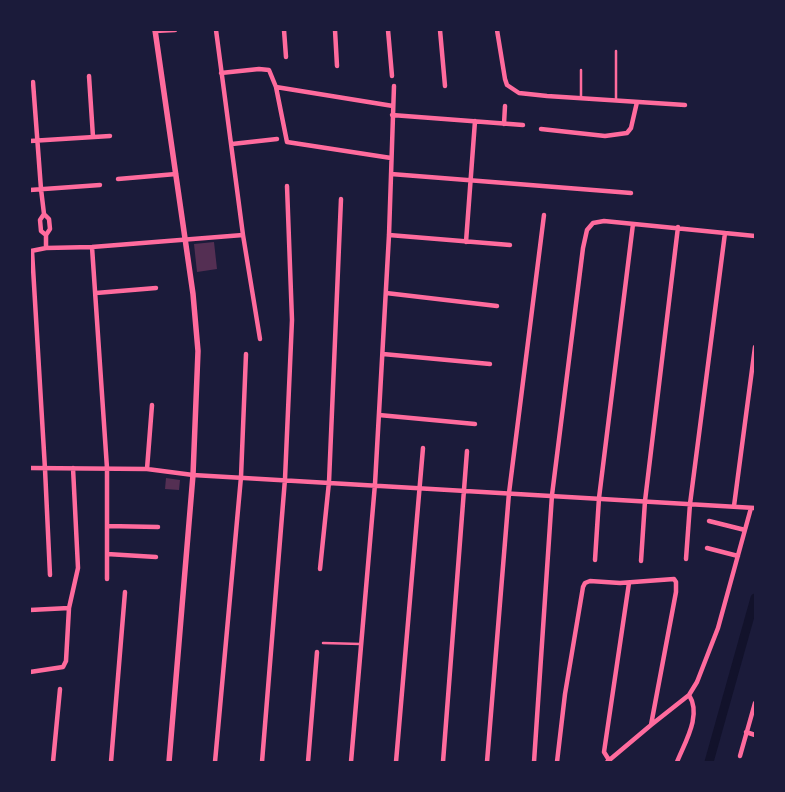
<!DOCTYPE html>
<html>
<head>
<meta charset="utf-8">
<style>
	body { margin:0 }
	#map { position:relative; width:785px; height:792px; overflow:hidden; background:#1b1b3a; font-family:Cabin,sans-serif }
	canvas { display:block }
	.frame { position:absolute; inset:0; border:31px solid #1b1b3a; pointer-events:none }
</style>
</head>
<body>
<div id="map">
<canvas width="785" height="792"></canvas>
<div class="frame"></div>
</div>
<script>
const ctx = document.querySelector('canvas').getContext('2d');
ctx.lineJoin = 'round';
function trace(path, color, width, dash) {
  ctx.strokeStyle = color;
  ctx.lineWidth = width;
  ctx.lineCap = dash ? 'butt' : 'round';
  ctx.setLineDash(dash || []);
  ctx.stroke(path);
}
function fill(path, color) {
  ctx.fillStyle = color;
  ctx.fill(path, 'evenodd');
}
const canal = new Path2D(`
	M709 762 755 598`);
const building = new Path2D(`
	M214 242 217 269 197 272 194 244Z
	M166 478 180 480 179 490 165 489Z`);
const service = new Path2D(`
	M616 51V100
	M581 98V70
	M323 643 361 644`);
const minor = new Path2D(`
	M216 30 243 235 260 339
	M284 30 286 57
	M335 30 337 66
	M388 30 392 76
	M440 30 445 86
	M497 30 505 79 507 85 519 93 547 96 685 105
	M155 31 175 30
	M221 73 259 69 269 70 276 87 287 142 391 158
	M89 76 93 137
	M33 82 41 189 44 214 49 219 50 229 46 235V248
	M276 87 393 106
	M392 115 523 125
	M504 124 505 106
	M541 129 605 136 627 133 631 128 637 102
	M30 141 110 136
	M232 144 277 139
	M391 174 631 193
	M118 179 176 174
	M30 190 100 185
	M44 214 40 220 41 231 46 235
	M389 235 510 245
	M466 242 475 121
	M92 247 107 468V579
	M31 251 46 248 92 247 243 235
	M32 251 45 469 50 575
	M96 293 156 288
	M386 293 497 306
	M383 354 490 364
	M379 415 475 424
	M30 468 147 469 193 475 755 508
	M147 469 152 405
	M734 506 755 347
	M709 521 745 530
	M107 526 158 527
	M707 548 738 556
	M107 554 156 557
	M686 559 690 504 725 233
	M595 560 599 498 633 224
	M641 561 645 501 678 227
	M320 569 329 482 341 199
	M30 610 69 608
	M30 672 63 667 66 661 69 608 78 568 73 468
	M651 725 689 695 697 682 718 628 751 508
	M746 732 755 735
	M740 756 755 703
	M609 760 604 752 629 583
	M53 762 60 689
	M111 762 125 592
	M215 762 241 477 246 354
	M262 762 285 479 292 320 287 186
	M308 762 317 652
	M351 762 375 484 389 235 394 86
	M396 762 423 448
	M443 762 467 451
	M487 762 509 493 544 215
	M534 762 552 495 583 248 587 230 593 223 604 221 755 236
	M557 762 565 694 583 587 585 583 590 581 620 583 674 579 676 582V592L651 725 607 762
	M677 762C685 742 702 715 689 695`);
const tertiary = new Path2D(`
	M155 30 193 294 198 351 193 475 169 762`);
trace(canal, '#12122b', 9);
fill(building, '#542f53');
trace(service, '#ff6b9d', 2.5);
trace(minor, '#ff6b9d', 4.5);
trace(tertiary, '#ff6b9d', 5.5);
</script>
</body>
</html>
